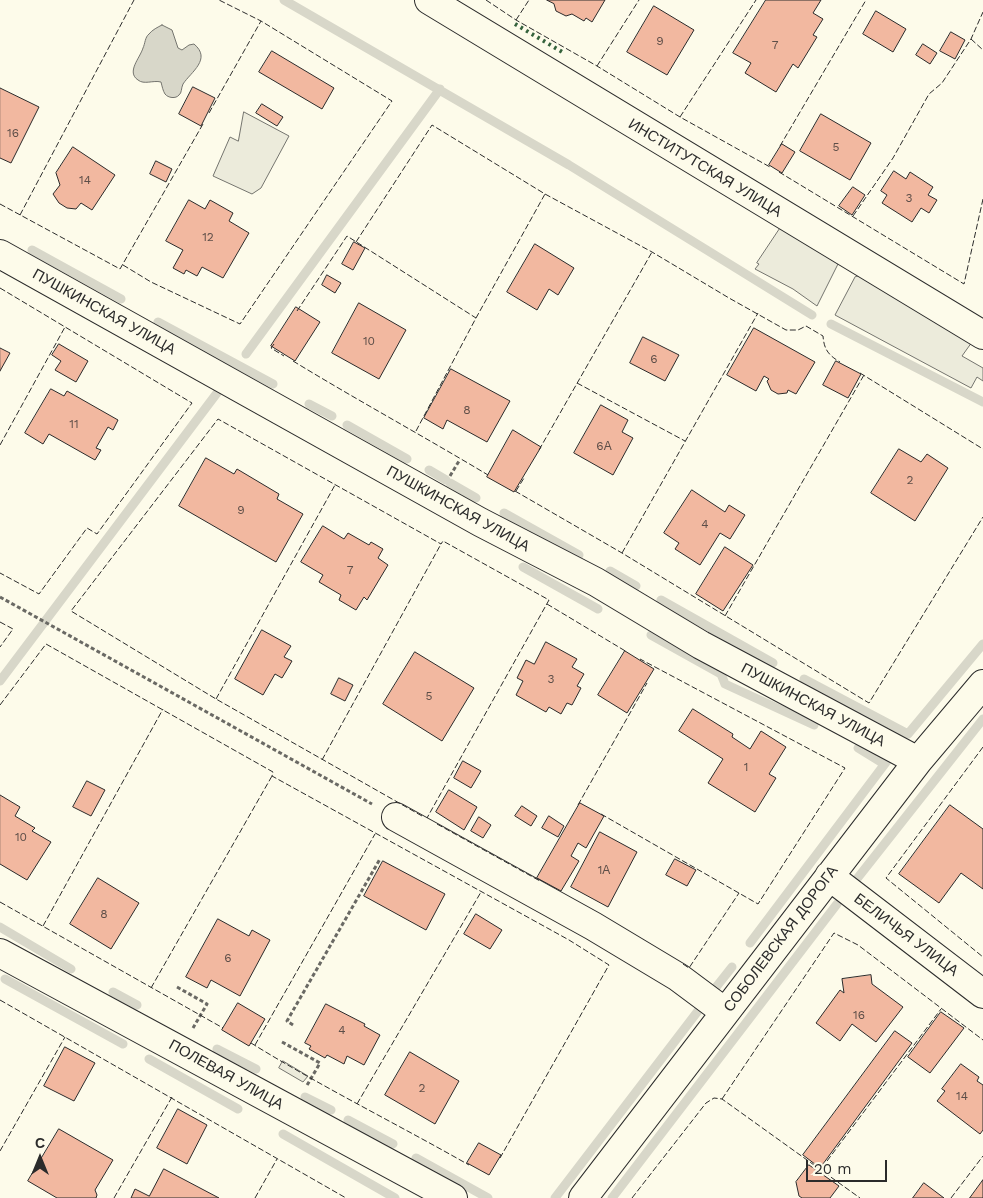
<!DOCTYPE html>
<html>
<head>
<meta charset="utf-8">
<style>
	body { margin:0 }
	#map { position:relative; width:983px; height:1198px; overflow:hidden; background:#fdfbea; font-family:"Work Sans",sans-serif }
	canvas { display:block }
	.north { position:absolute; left:15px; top:1133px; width:50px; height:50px; -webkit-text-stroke:4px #fdfbea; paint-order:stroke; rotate:0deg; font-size:14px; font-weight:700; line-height:20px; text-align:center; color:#2b2b2b }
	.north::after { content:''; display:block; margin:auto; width:18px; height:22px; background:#2b2b2b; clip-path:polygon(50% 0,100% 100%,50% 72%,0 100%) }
	.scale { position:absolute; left:806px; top:1160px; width:81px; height:22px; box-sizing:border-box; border:2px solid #2b2b2b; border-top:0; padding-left:6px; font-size:15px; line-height:18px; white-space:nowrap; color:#2b2b2b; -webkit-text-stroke:4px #fdfbea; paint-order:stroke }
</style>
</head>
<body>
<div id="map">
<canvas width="983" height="1198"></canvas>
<div class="north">С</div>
<div class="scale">20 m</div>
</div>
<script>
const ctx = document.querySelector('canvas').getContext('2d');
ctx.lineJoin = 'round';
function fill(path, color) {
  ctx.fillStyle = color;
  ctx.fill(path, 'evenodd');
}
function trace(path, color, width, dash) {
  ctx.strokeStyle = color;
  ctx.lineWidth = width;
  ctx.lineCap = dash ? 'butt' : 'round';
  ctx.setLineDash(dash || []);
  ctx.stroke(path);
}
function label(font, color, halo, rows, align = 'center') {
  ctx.font = font + ' "Work Sans",sans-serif';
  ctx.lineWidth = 4;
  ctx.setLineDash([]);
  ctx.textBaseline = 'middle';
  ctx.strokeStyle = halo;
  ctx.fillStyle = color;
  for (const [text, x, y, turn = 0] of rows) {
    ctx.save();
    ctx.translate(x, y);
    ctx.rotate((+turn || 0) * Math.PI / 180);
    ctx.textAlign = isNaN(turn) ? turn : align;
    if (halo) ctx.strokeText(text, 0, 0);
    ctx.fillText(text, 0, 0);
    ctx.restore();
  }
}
const green = new Path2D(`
	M244 112 289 136 261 188 252 194 213 176 230 137 238 141Z
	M783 224 841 258 817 306 793 289 755 269 759 264 757 263Z
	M868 274 972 342 962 356 983 368V381L977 377 971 388 835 315 855 277Z
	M283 1061 308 1076 303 1082 279 1068Z`);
const water = new Path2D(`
	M162 25 172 30 178 48 182 50 189 45 194 44C212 59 191 72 183 84 181 88 182 93 179 95 176 99 168 98 165 94 163 91 162 86 161 82 153 80 144 85 138 80 126 72 140 58 143 48 145 44 145 37 149 34 152 30 158 27 162 25Z`);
const stream = new Path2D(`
	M284 0 569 165 812 315
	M32 250 121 299
	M158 322 273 384
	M831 324 983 402
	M246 354 440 89
	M309 404 332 416
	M347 425 407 459
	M429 470 446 480
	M450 483 476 498
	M504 513 579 555
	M523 567 598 609
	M610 571 636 586
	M661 600 773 663
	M651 635 721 674 725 684 814 725
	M804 679 908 734 983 644
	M0 681 217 393
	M858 748 884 764
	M856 880 983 719
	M0 927 71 969
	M750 943 887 761
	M5 979 123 1044
	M713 991 732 967
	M113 992 137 1005
	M217 1049 256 1069
	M149 1059 238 1109
	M305 1097 331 1110
	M348 1120 393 1144
	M283 1134 395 1198
	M416 1158 488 1198
	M555 1198 701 1007
	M612 1198 837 904`);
const building = new Path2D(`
	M547 0H605L592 22 586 18 584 21 572 14 566 16 556 11 554 4Z
	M766 0H821L813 13 823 19 813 35 817 37 798 68 793 64 776 92 745 73 751 63 733 53Z
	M654 6 694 30 667 75 627 52Z
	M876 11 906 29 893 52 863 34Z
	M951 32 965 40 955 59 940 51Z
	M923 44 937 53 930 64 916 55Z
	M272 51 334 88 322 109 259 72Z
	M193 87 215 98 201 126 179 114Z
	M0 88 39 107 11 163 0 158Z
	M262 104 283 117 277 126 256 113Z
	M821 114 871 143 850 180 800 151Z
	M782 144 795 152 782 173 769 165Z
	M73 147 115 175 92 210 81 203 76 209 67 208 59 203 53 194 60 185 56 173Z
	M156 161 172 169 166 182 150 174Z
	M894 171 906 179 910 172 933 187 928 195 937 200 929 213 921 208 912 222 882 203 887 195 881 191Z
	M853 187 865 195 852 215 839 206Z
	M189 200 205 209 210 200 233 213 229 221 249 233 223 278 202 267 197 276 186 270 184 274 173 268 183 250 166 241Z
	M354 242 365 248 353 270 342 264Z
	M535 244 574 268 558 295 549 289 537 310 507 292Z
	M327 275 341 283 335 293 322 285Z
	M359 303 406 330 379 379 332 353Z
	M296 307 320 322 295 361 271 346Z
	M754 328 815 362 796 394 788 390 787 393 778 394 771 390 767 381 769 379 764 376 756 391 727 375Z
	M643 337 679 355 665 381 630 363Z
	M59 344 88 361 76 382 55 370 61 361 52 355Z
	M0 348 10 353 0 371Z
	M836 361 861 374 848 398 823 385Z
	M451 369 510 401 487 442 447 420 443 429 424 418Z
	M51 389 64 396 67 391 118 420 113 430 108 427 96 448 101 450 95 460 49 434 43 444 25 433Z
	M601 405 628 420 622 432 633 438 613 475 574 453Z
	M513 430 541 447 514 492 487 477Z
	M899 449 921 462 927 454 948 468 915 521 871 493Z
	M206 458 234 474 237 469 279 494 277 499 303 514 276 562 179 506Z
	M692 490 725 512 729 505 745 515 730 539 720 533 700 565 675 549 679 543 664 533Z
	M323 526 344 539 348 533 369 545 371 542 383 549 378 558 388 565 367 600 364 597 356 610 339 600 341 595 319 582 323 575 301 562Z
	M725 547 753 565 723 611 696 594Z
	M262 630 291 646 284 657 292 661 282 678 275 674 263 695 235 679Z
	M546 642 577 659 572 667 584 674 577 686 581 688 572 705 567 703 561 714 549 707 546 712 516 695 523 681 517 678 526 660 534 664Z
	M625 651 654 669 627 713 598 695Z
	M415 652 474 688 442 741 383 704Z
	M339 678 353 685 345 701 331 694Z
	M693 709 733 734 732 737 750 749 761 731 786 747 769 774 776 778 755 812 708 783 723 759 679 731Z
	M463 761 481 771 471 788 454 778Z
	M87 781 105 790 91 816 73 807Z
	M449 790 477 807 464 830 436 812Z
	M0 795 20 807 15 816 35 828 32 831 51 842 27 880 0 864Z
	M580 803 604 816 586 848 578 843 571 856 579 861 561 891 537 878Z
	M950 805 983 829V889L961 873 939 903 899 874Z
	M522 806 537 816 531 826 515 816Z
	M549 816 564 826 558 837 542 828Z
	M479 817 491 825 483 838 471 831Z
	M600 832 637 852 608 907 571 887Z
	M675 859 696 870 687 886 666 875Z
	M383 861 445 894 426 930 364 896Z
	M98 878 139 903 111 949 70 924Z
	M476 914 502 930 490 949 464 934Z
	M218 919 249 936 252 930 270 940 240 996 211 980 207 988 186 977Z
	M871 975 872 984 903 1007 876 1042 852 1024 840 1041 816 1023 840 990 844 993 842 979Z
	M238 1003 265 1019 249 1046 222 1030Z
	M326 1004 365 1024 364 1026 380 1035 364 1065 347 1056 344 1064 327 1055 325 1058 309 1049 311 1046 305 1043Z
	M941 1012 964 1028 930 1073 908 1057Z
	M895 1031 912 1043 820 1168 803 1155Z
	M65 1047 95 1063 74 1101 44 1086Z
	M410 1052 459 1081 435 1124 385 1095Z
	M961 1064 979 1077 977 1081 983 1085V1130L980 1134 937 1101 945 1091 942 1089Z
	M178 1109 207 1125 187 1164 157 1148Z
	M59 1129 113 1160 95 1190 97 1195 96 1198H57L28 1181Z
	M479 1143 501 1155 489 1175 467 1163Z
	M809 1165 839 1186 830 1198H802L799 1196 796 1182Z
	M164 1169 219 1198H131L135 1189 149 1196Z
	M983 1180V1198H970Z
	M924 1183 944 1198H913Z`);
const path = new Path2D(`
	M450 476 459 461
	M0 597 372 804
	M177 987 207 1004 193 1028
	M293 1025 287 1021 380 859
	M282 1042 320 1063 306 1087`);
const minor = new Path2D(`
	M429 0 983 335
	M0 254 480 522 596 582 701 645 918 761
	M396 817 593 926 678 977 725 1012
	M829 876 983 994
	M0 953 453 1198
	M583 1198 918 761 983 684`);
const hedge = new Path2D(`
	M515 24 564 53`);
const fence = new Path2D(`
	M486 0 516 20 597 66 680 117 770 167
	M516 20 529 0
	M971 39 983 50
	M597 66 639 0
	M209 113 261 21
	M680 117 756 0
	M780 146 866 0
	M779 172 964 284 983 199
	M0 204 120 269 203 124
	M20 215 134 0
	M853 216 893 158 929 94 942 83 971 39 983 12
	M356 242 432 125 545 194 652 252 729 298 786 330H798L806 326 823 336C824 349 828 355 840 362
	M123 265 151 282 240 324 392 101 261 21 219 0
	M0 288 192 403 97 534 87 528 39 594 0 573
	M297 311 347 236 476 318
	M274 344 271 348 284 356
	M293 361C357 400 423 436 488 475
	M860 373 983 449
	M577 383 685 441
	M416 431 476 318 545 194
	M0 445 65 327
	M539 450 652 252
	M515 491 622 553 869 703 983 517
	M516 491 524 478
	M622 553 758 313
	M547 604 627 652
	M725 616 864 375
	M0 622 13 629 0 647
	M216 699 335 485
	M0 705 46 644 273 772 272 776 569 940 609 965 500 1158
	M983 747 886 878 983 957
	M322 760 441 544
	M578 805 647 683
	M601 814 758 904 845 768 640 659
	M422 816 216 699 71 611 218 419 441 544 443 541 549 600 427 818
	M437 824 540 881
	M0 902 223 1028
	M43 926 163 709
	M683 964 689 968 739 893
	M151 988 272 776
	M0 1000 346 1198
	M251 1043C322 1087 397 1124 469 1165
	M255 1045 375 834
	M722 1099 834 933 858 945 983 1040
	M357 1104 481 892
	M0 1151 65 1037
	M827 1161 941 1009
	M114 1198 172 1097
	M255 1198 277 1159
	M632 1198 706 1103 714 1098 722 1099 860 1198
	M951 1198 983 1156`);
const numberNames = [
	["9",660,41],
	["7",775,45],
	["16",13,133],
	["5",836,147],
	["14",85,180],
	["3",909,198],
	["12",208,237],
	["10",369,341],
	["6",654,359],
	["8",467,410],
	["11",74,424],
	["6А",604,446],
	["2",910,480],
	["9",241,510],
	["4",705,524],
	["7",350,570],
	["3",551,679],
	["5",429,696],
	["1",746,767],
	["10",21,837],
	["1А",604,870],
	["8",104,914],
	["6",228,958],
	["16",859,1015],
	["4",342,1030],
	["2",422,1088],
	["14",962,1096]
];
const streetNames = [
	["ИНСТИТУТСКАЯ УЛИЦА",705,168,31],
	["ПУШКИНСКАЯ УЛИЦА",104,312,29],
	["ПУШКИНСКАЯ УЛИЦА",458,509,29],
	["ПУШКИНСКАЯ УЛИЦА",813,705,28],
	["БЕЛИЧЬЯ УЛИЦА",906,935,37],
	["СОБОЛЕВСКАЯ ДОРОГА",781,939,-53],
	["ПОЛЕВАЯ УЛИЦА",226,1075,29]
];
fill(green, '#ecebdb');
trace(green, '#74746e', 1);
fill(water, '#d8d7c9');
trace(water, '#74746e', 1);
trace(stream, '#d8d7c9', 9);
fill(building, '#f2b8a0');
trace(building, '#2b2b2b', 1);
trace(minor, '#2b2b2b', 30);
trace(path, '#6a6964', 3, [4, 2.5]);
trace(minor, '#fdfbea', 28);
trace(hedge, '#34623c', 4, [2.5, 4]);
trace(fence, '#2b2b2b', 1, [6, 2.5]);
label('12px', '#5d4e48', null, numberNames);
label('15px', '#2b2b2b', '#fdfbea', streetNames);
</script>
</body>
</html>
